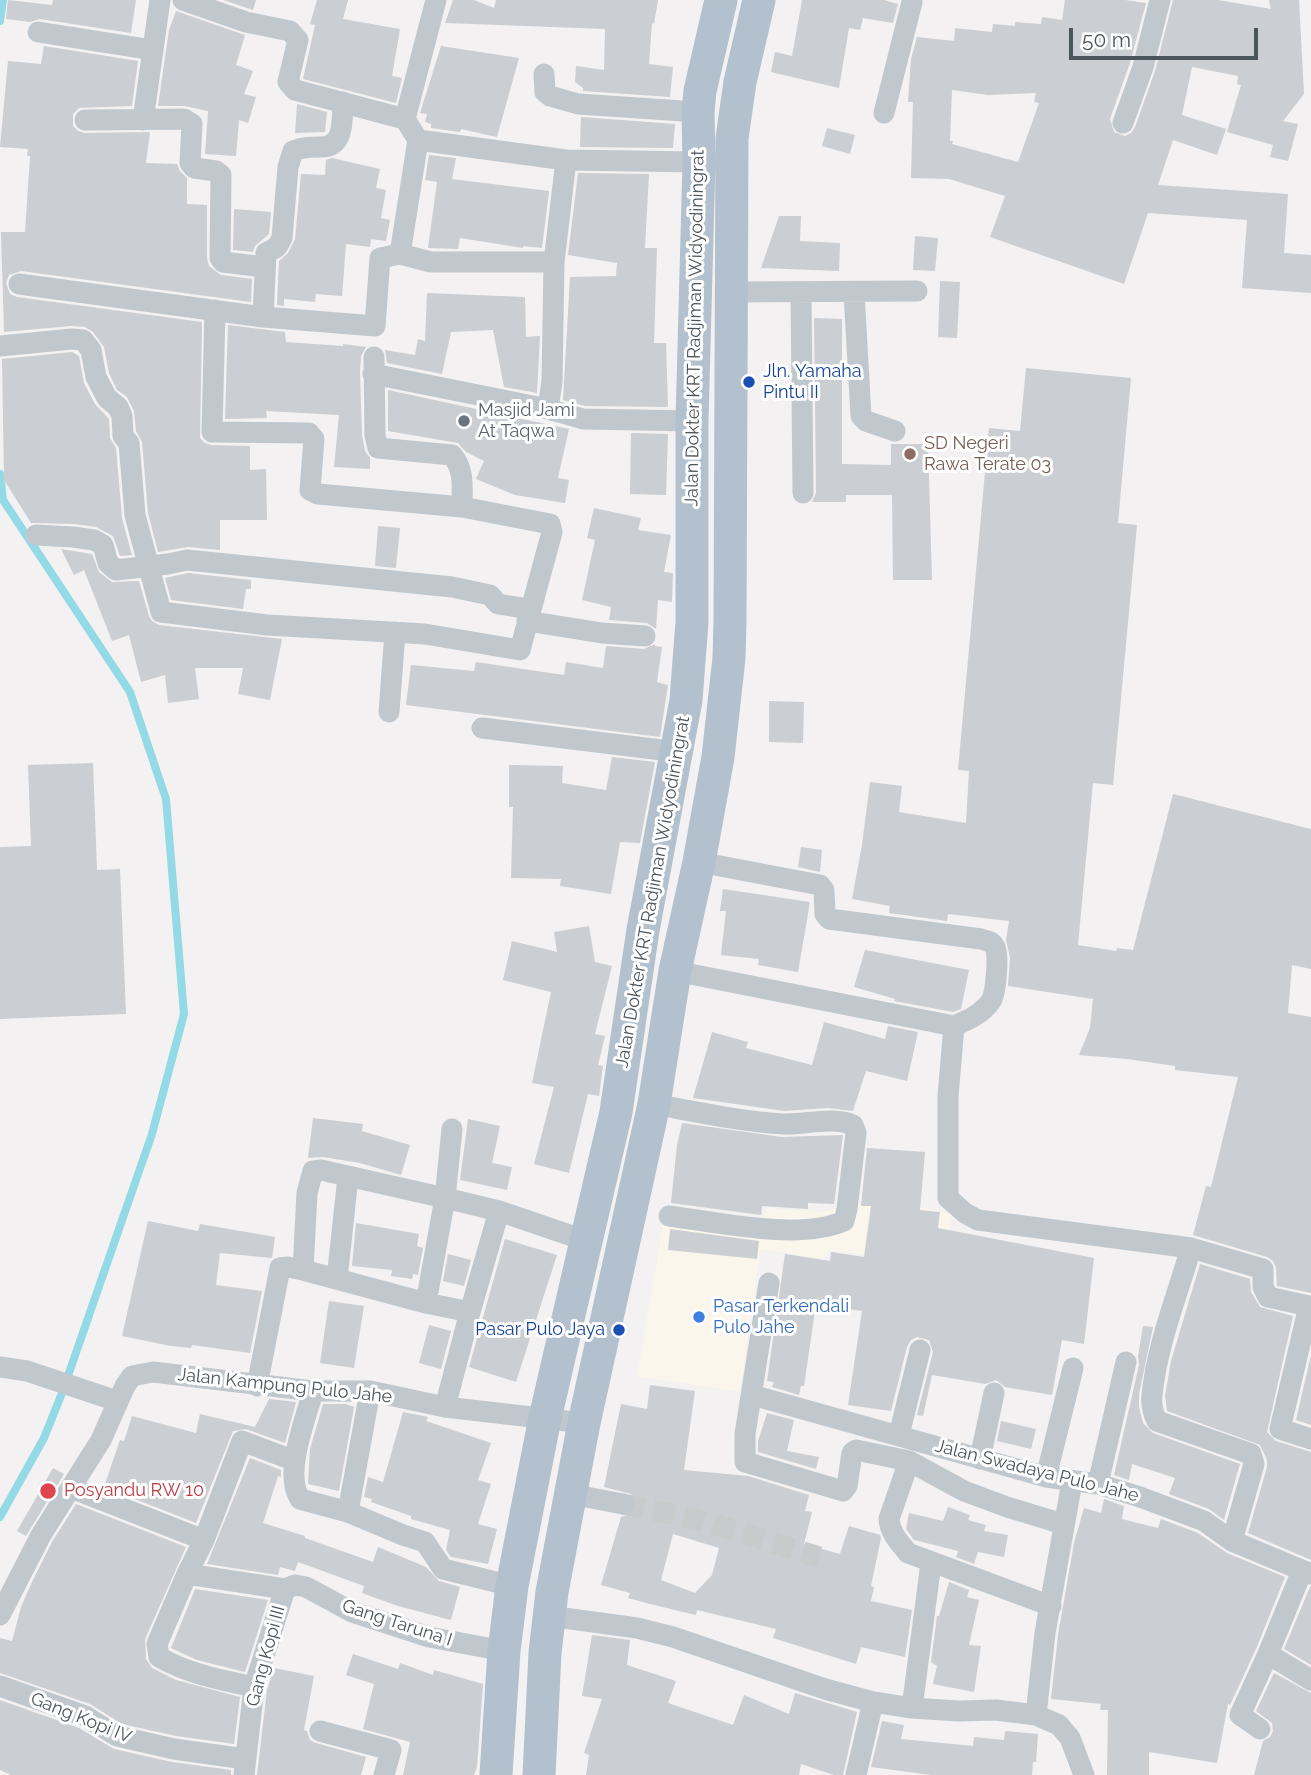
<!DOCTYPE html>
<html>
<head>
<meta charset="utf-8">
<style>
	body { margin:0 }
	#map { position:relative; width:1311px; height:1775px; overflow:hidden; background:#f3f1f1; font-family:Raleway,sans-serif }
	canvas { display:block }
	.scale { position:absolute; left:1069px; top:28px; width:189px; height:32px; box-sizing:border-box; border:4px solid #4a555c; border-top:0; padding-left:9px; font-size:21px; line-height:24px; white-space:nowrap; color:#4a555c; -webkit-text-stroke:5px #fff; paint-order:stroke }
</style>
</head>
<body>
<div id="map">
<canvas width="1311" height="1775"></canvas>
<div class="scale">50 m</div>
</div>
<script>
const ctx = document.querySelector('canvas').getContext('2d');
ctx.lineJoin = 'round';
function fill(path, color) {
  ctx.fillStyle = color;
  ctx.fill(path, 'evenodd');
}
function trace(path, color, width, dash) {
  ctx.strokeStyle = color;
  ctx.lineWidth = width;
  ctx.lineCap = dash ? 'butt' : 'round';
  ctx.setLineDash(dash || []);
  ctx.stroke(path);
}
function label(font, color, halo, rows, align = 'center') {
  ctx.font = font + ' Raleway,sans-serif';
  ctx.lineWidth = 6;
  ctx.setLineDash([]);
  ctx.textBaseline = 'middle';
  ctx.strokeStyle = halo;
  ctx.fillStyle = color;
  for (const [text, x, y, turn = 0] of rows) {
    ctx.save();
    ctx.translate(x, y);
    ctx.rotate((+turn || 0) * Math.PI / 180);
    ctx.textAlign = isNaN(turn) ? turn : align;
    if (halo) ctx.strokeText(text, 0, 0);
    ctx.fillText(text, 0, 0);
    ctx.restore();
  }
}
const commercial = new Path2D(`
	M871 1202 923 1208 952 1214 940 1265 829 1250 824 1259 761 1249 740 1392 637 1376 665 1214 762 1225 766 1208 819 1212Z`);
const stream = new Path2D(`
	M0 21 3 0
	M0 474 3 500 130 692 166 799 184 1014 152 1134 62 1393 44 1438 0 1517`);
const building = new Path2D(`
	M8 0 52 5 53 0H136L131 33 40 19 30 22 6 19Z
	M223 0H256L253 10Z
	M317 0H348L343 19 400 29 392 76 402 78 396 103 303 79 315 25 310 24Z
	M453 0H474L494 8 496 0H658L654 24 652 23 649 64 673 67 670 97 583 91V88L575 82 576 66 604 70 605 29 445 23Z
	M802 0H884L898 4 893 23 863 18 860 30 849 28 839 88 771 72 775 52 792 56Z
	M1065 0H1125L1146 3 1130 63 1110 119 1114 132 1125 136 1131 133 1135 127 1155 71 1173 0H1218L1271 9 1269 0H1299L1304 94 1283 121 1298 124 1288 161 1270 157 1273 145 1227 132 1241 85 1237 84 1238 76 1192 67 1182 115 1226 129 1217 155 1173 140 1158 185 1288 194 1284 253 1311 255V293L1242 288 1247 220 1148 213 1124 284 990 237 1005 196 949 179 911 178 913 102H908L911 59 917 37 954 41 955 28 992 32 993 24 1015 26V22L1041 24 1042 17 1062 20ZM952 90 988 95 1036 93 1034 102 1039 103 1018 162 952 144 953 141H950Z
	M176 11 245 35 236 65 253 71 244 94 256 97 248 123 239 120 236 156 205 154 208 111 184 106H158L169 30Z
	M44 46 138 61 132 106 79 108 73 114V126L78 131 85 133 150 132 146 163 177 164 180 171 187 178V204L207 205V258L209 266 221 275 252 279 251 302 21 271 9 275 6 283 10 294 17 297 202 322 200 438 205 443 211 445 250 446V470L266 469 267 520H220V550L188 547 158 552 148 513 142 442 136 431 134 411 127 397 117 390 109 373 104 347 93 332 85 327 71 326 4 332 1 232H25L30 156H27L28 149 0 147 8 61 41 64Z
	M441 46 519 58 497 137 461 129 460 132 431 128V124L425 122 427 114 420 113Z
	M297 104 327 112 325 132 295 133Z
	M581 117 675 124 673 148 580 147Z
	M827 128 855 135 850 154 822 146Z
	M429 155 456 158 452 179 549 191 542 248 523 246V248L460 238 458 249 428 248 437 182 425 180Z
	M332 158 380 169 376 188 386 190 381 218 390 220 386 241 371 239 370 247 346 244 342 296 316 294 315 302 284 299V306L277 305 279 261 288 253 295 239 301 174 325 175 326 160Z
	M578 173 649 174 645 248H657L654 343H666L668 407 585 406 563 400 570 277 616 276 617 263 568 255Z
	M234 209 271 212 269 234 255 246 253 252 233 250Z
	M779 216H801L800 241 840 243 839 271 761 268Z
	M915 236 938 238 935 271 913 270Z
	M940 281 960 282 957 338 938 337Z
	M427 293 525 297 526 337 540 336 537 393 504 387 493 330 451 332 442 374 387 363 385 350 415 355 418 339 425 341Z
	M814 318 842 319V464L891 465V444H928L932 580H893L892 495H846V502H812L816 493Z
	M228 325 285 332 286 342 343 346V344L366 347 361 356 360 372 362 435 365 451 370 458V469L334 467 339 415 266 411 267 418 225 419Z
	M72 352 79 356 84 383 95 404 109 419 110 438 116 448 122 518 132 555 120 556 113 536 96 527 74 524 31 523 4 480 2 359Z
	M1026 368 1131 378 1118 523 1137 525 1113 785 1093 783 1078 945 1116 951 1117 948 1133 950 1173 794 1311 829V969L1292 965 1288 1013 1311 1017V1293L1277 1286 1276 1268 1273 1261 1267 1257 1193 1235 1206 1186 1211 1187 1238 1077 1175 1070V1066L1127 1059 1079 1055 1090 1028 1093 999 1008 986 1010 958 1006 940 1009 921 948 914 947 921 889 913 890 906 852 899 862 845 870 782 902 786 899 812 966 823 969 771 958 770 989 428 1020 431Z
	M388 390 569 429 558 478 569 480 565 503 515 495 476 479 484 461 466 452 458 443 388 431Z
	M631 433 668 434 666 495 630 494Z
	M594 508 641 518 638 530 671 535 664 572 673 573 672 602 658 600 656 629 647 623 609 620 611 607 582 600 595 540 587 538Z
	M378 526 400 528 396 568 375 566Z
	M61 549 92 554 99 572 112 582 139 581 149 616 152 621 159 625 282 639 270 700 238 694 243 668H195L199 699 168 703 165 675 141 682 129 635 112 641 84 570 74 575Z
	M188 573 251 580V589H246L243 609 171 600 165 578Z
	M655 644V646L662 647 657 682 668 685 660 737 406 705 411 665 474 671 476 662 564 675 566 662 603 668 606 646 644 649Z
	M769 701 804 702 803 743 769 742Z
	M612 757 655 762 640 843 620 842 611 894 560 886 561 879 511 878 513 807H509V765L563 766 562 783 606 790Z
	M93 763 97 870 120 869 126 1014 0 1019V847L31 846 28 765Z
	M801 847 822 850 820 872 798 867Z
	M723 889 810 902 798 972 758 965 759 959 721 955 726 911H720Z
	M589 926 595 962 612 966 595 1034 605 1036 598 1065 603 1066 599 1096 588 1094 569 1173 534 1164 554 1087 532 1083 551 992 503 980 512 941 557 952 554 932Z
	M865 950 969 970 961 1009 953 1012 894 1001 895 999 854 987Z
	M824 1022 885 1039 888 1026 918 1032 907 1081 866 1071 853 1111 828 1108 784 1111 693 1098 712 1032 748 1042 746 1048 812 1065Z
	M313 1118 363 1124 362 1131 410 1145 401 1175 360 1163 323 1157 308 1158Z
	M468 1119 500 1126 492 1163 512 1167 507 1190 460 1180Z
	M682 1123 782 1137 843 1135 834 1204 808 1203V1209L762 1206 761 1215 671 1203 677 1145Z
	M867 1148 925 1152 920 1210 940 1212 938 1228 1094 1258 1084 1344 1062 1340 1052 1395 1005 1387 996 1380 985 1384 932 1375 923 1416 917 1415 933 1352 929 1340 917 1337 911 1340 907 1347 891 1411 848 1405 862 1311 816 1304 804 1386H801L799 1395 772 1387 774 1382 767 1381 785 1254 830 1261 831 1252 864 1257 871 1206H861Z
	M148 1221 198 1231 200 1224 275 1237 272 1258 220 1253 216 1285 262 1291 250 1353 192 1345 191 1348 171 1346 122 1336Z
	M356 1223 419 1234 417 1246 423 1248 418 1275 413 1274 412 1279 391 1276 392 1270 352 1266Z
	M670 1229 759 1241 757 1259 668 1250Z
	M505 1239 557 1255 516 1382 469 1367Z
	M448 1254 471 1260 464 1286 443 1281Z
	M1200 1264 1250 1279 1251 1292 1260 1307 1293 1316 1267 1432 1276 1441 1311 1452V1560L1248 1533 1267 1467V1460L1260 1445 1167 1411 1165 1396 1171 1361Z
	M329 1301 364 1306 354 1368 320 1363Z
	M429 1325 451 1331 441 1369 419 1363Z
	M1143 1326 1153 1327 1139 1394V1407L1143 1423 1153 1433 1240 1464 1224 1520 1209 1509 1169 1494 1175 1478 1132 1464 1129 1480 1114 1475 1139 1365 1138 1356Z
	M1311 1355V1425L1296 1420Z
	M650 1385 695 1391 684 1470 748 1476 809 1495 805 1511 812 1512 804 1544 840 1554 849 1526 880 1535 881 1538 871 1586 874 1587 871 1601 912 1610 905 1657 861 1647 856 1664 773 1638 776 1629 697 1610 696 1615 650 1604 628 1598 630 1593 601 1585 621 1517 632 1513 636 1506 635 1499 631 1494 604 1487 621 1404 647 1409ZM673 1534 719 1548 712 1575 695 1593 661 1580Z
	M269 1399 296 1402 285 1443 246 1429 233 1431 196 1523 104 1487 120 1440 124 1441 132 1416 196 1433 200 1414 255 1427Z
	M323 1404H346L354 1407 339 1491 308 1484 310 1449Z
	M403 1412 428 1417 426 1421 491 1443 478 1480 491 1484 478 1524 497 1529 488 1564 451 1557 446 1550 450 1530 411 1519V1516L371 1502 372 1499 364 1497 368 1477 383 1482Z
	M767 1413 794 1420 787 1451 819 1457 816 1469 758 1452V1441Z
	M1001 1421 1036 1429 1031 1449 997 1441Z
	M250 1458 281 1470V1477L278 1476 263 1523 305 1536V1538L373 1562 378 1547 426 1567 439 1581 460 1587 451 1620 398 1606 362 1593 364 1586 298 1562 295 1571 280 1567 278 1575 207 1564Z
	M53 1468 64 1474 26 1536 17 1531Z
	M1104 1499 1124 1506 1122 1519 1158 1528 1161 1519 1198 1533 1227 1553 1285 1577 1256 1649 1230 1705 1228 1704 1217 1763 1149 1752V1775H1107L1108 1710H1100L1101 1704 1051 1699 1058 1635 1074 1543 1084 1508 1101 1513Z
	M76 1504 186 1547 145 1639 146 1659 152 1668 176 1680 240 1697 234 1744 176 1736 122 1724 90 1704 0 1673V1638L12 1641 21 1607 31 1584 52 1542Z
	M948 1507 970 1515 968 1520 986 1525 984 1531 1008 1535 1004 1557 978 1552 974 1564 956 1557 958 1551 914 1540 906 1529 909 1513 943 1521Z
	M949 1582 969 1590 967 1597 979 1600 969 1645 981 1646 974 1692 933 1684 937 1666 931 1662 937 1616H939Z
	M1310 1587H1311V1665L1284 1649Z
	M195 1589 268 1600 245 1672 197 1660 171 1648Z
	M592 1635 630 1640 627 1665 676 1681 668 1703 733 1725 744 1695 789 1714 795 1693 857 1712 843 1775H834L801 1764 799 1775H586L589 1755 584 1753 602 1699 582 1696Z
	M353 1654 398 1669 400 1663 433 1675 434 1670 483 1684 477 1767 474 1775H403L410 1742 363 1729 374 1684 346 1675Z
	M274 1668 314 1676 304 1730 307 1731 310 1740 316 1743 366 1757 361 1775H257L267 1690Z
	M1274 1673 1311 1693V1775H1254L1263 1741 1270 1737 1273 1731 1272 1723 1256 1711Z
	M0 1700 79 1728 114 1749 172 1762 231 1770V1775H11L0 1770Z
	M882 1721 904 1725 901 1739 973 1746 974 1737 1004 1740 1005 1731 1038 1734 1036 1762H1033L1032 1775H931L871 1767Z`);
const minorTunnel = new Path2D(`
	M623 1504 696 1519 819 1557`);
const minor = new Path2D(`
	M183 0 246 22 290 31 298 40 288 82 295 90 405 119 418 140 566 160 699 162
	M38 32 153 50
	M544 74 545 92 550 96 578 104 698 112
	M884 113 912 2
	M405 119 436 0
	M85 120 184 119 192 124 190 163 194 168 216 171 221 175 220 258 223 262 264 267
	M143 120 160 0
	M1123 123 1143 67 1160 0
	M418 140 400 254 431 262H554
	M19 284 263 317 375 326 380 258 400 254
	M731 292 917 291
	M801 292 803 493
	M854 293 861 416 866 421 895 431
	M215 310 212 432 309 433 314 439 310 490 318 494 462 507
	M263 317 266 253 277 247 282 238 288 167 293 151C303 147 311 147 321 147 345 147 342 119 343 102
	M0 346 72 339 83 340 91 350 96 377 107 398 118 407 122 416 123 436 129 443 135 515 161 612 267 625 425 634 520 650 552 532 550 524 462 507C462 488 465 470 452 455L378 448 375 435 374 357
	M373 374 548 409 583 419 692 421
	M548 409 552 381 554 262 566 160
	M36 535 73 537 94 540 103 545 108 563 116 570 168 564 187 560 452 587 490 595 498 604 529 609
	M527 621 602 633 645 636
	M389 712 395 632
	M482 728 678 752
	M675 971 954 1026C968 1020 982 1014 991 1001 996 993 999 956 995 947 992 941 987 941 981 939L829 919 825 914 824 890 820 885 699 862
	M954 1026 948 1096V1198L965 1213 978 1220 1191 1248 1263 1269V1287L1268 1297 1309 1306 1280 1429 1311 1439
	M654 1104C697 1112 739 1121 783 1124 805 1125 833 1116 853 1125L856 1133 847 1209 844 1221C799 1241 717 1222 669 1216
	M1191 1248C1177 1296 1157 1345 1152 1395 1151 1404 1153 1413 1157 1421L1251 1454 1254 1464 1232 1541
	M303 1270 307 1193 313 1171 321 1170 445 1198 452 1129
	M337 1279 348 1177
	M769 1283 745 1434V1462L843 1491 847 1486 852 1453 856 1450 909 1461 964 1491 1007 1507 1063 1524
	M426 1303 470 1312 445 1407
	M470 1312 499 1211
	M0 1367 27 1371 117 1401
	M257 1386 280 1268 288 1267 303 1270 426 1303 445 1198 499 1211 587 1241
	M313 1391C306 1419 283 1473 300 1499L348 1512 403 1535 425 1542 443 1569 512 1586
	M752 1395 1046 1477 1098 1484 1140 1497 1204 1521 1232 1541 1311 1574
	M899 1435 920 1350
	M980 1459 994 1393
	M909 1461 889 1519C890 1533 899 1542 908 1553L1051 1606
	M1046 1477 1073 1368
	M1098 1484 1126 1362
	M71 1488 204 1540
	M570 1494 623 1504
	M348 1512 370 1391
	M187 1574 285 1589
	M0 1615 41 1535 101 1440 125 1386 132 1376 153 1372 313 1391H370L445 1407 584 1423
	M549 1616 637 1628 673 1637 825 1689 873 1702 912 1708 958 1711 996 1710 1036 1715 1059 1725 1070 1738 1084 1775
	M1268 1654 1311 1680
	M0 1686 85 1716 117 1736 174 1749 245 1759
	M254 1687C222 1680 188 1674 159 1657L157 1644 187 1574 204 1540 242 1441 295 1461
	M912 1708 931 1563
	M1036 1715 1045 1633 1072 1482
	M1260 1729 1240 1715 1268 1654 1302 1571
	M320 1731 391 1750 384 1775
	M244 1775 254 1687 285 1589 295 1585 306 1587 352 1612 429 1637 504 1651
	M856 1775 873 1702`);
const primary = new Path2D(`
	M496 1775 504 1651 512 1586 545 1418 616 1112 643 930 686 700 692 622V421L699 162 698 112 700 91 721 0
	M539 1775 545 1653 552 1592 584 1423 654 1104 675 971 699 862 718 757 729 658 730 621 732 138 740 82 759 0`);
const markers = [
	[749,382,7,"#1a4fb4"],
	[464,421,7,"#6b7280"],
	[910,454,7,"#8d6e63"],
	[699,1317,7,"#3f7fe0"],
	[619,1330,7,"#1a4fb4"],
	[48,1491,9,"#e0444e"]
];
const streetNames = [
	["Jalan Dokter KRT Radjiman Widyodiningrat",695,328,-89],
	["Jalan Dokter KRT Radjiman Widyodiningrat",653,892,-80],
	["Jalan Kampung Pulo Jahe",285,1386,6],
	["Jalan Swadaya Pulo Jahe",1037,1471,14],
	["Gang Taruna I",397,1623,18],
	["Gang Kopi III",266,1656,-75],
	["Gang Kopi IV",81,1718,22]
];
const transitNames = [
	["Jln. Yamaha",763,372],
	["Pintu II",763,393],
	["Pasar Pulo Jaya",605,1330,"right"]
];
const worshipNames = [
	["Masjid Jami",478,411],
	["At Taqwa",478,432]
];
const educationNames = [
	["SD Negeri",924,444],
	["Rawa Terate 03",924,465]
];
const shopNames = [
	["Pasar Terkendali",713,1307],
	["Pulo Jahe",713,1328]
];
const healthNames = [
	["Posyandu RW 10",64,1491]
];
fill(commercial, '#fbf6ec');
trace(stream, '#93d9e6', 8);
fill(building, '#cbced2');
trace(minorTunnel, '#c9cacc', 21, [21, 10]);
trace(minor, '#c0c8ce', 21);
trace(primary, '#b2c1cd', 33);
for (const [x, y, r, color] of markers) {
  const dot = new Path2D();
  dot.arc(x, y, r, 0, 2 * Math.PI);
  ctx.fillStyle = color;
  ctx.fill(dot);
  trace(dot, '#fff', 2.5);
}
label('18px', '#4a555c', '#fff', streetNames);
label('18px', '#164399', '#fff', transitNames, 'left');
label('18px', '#5b616d', '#fff', worshipNames, 'left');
label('18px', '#785e54', '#fff', educationNames, 'left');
label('18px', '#366cbe', '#fff', shopNames, 'left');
label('18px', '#be3a42', '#fff', healthNames, 'left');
</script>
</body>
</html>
